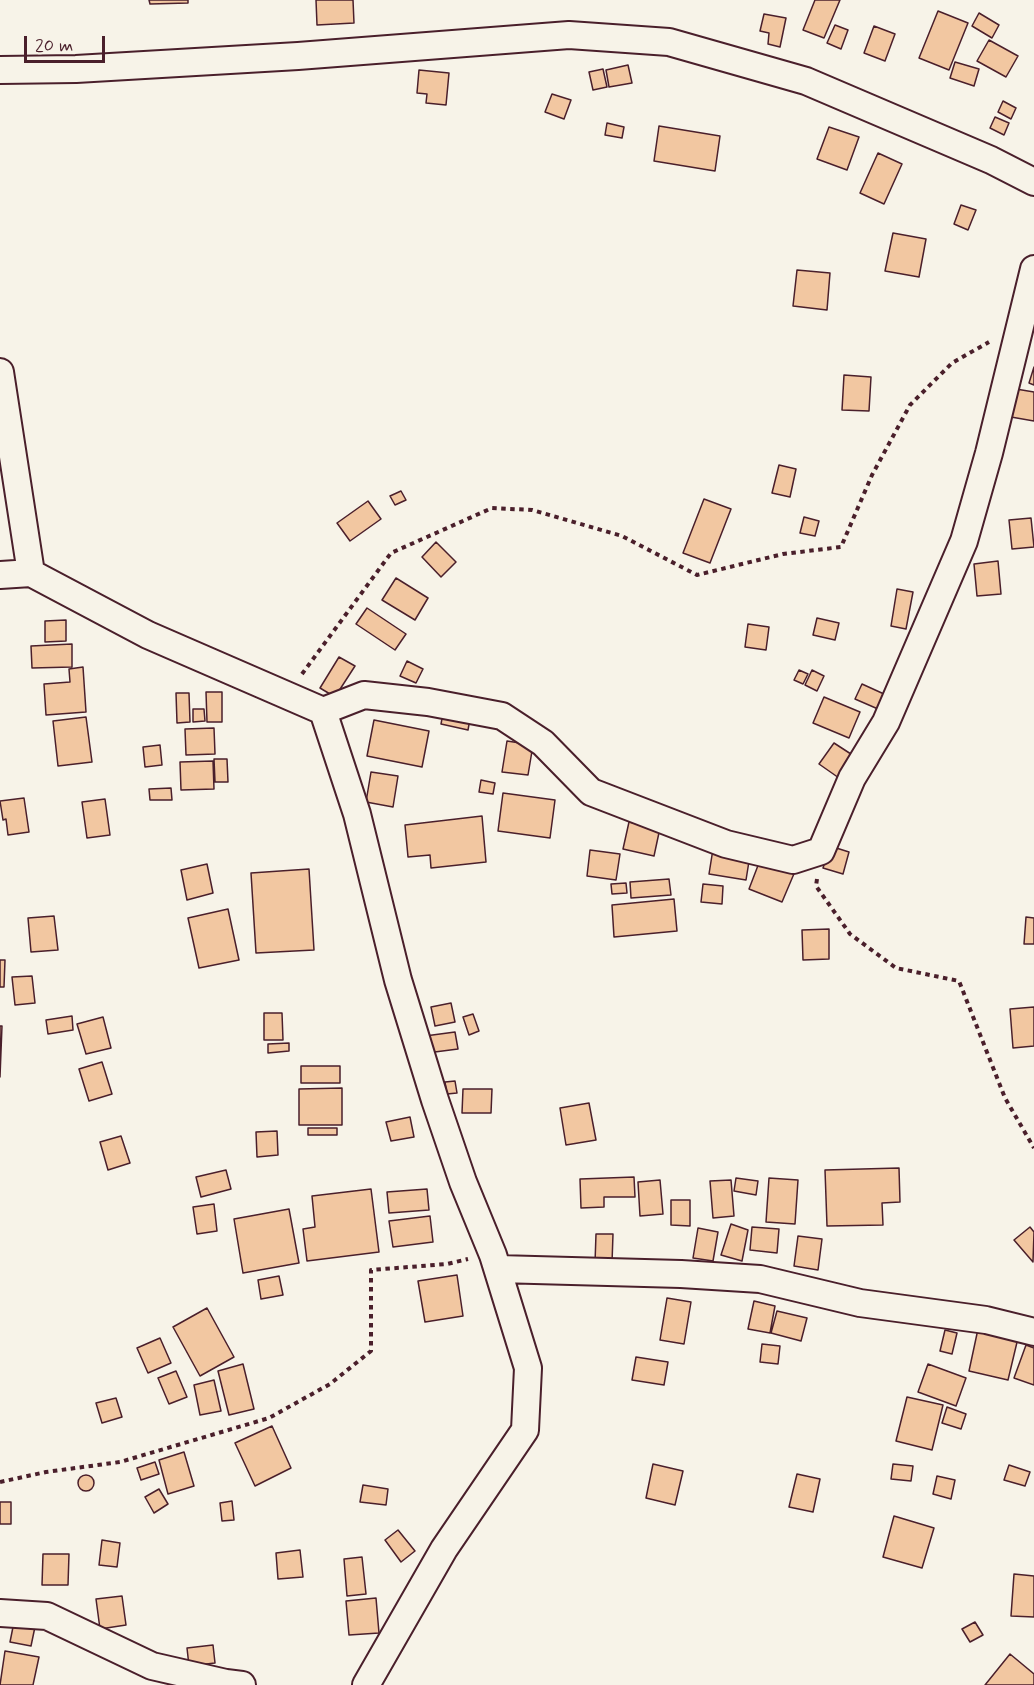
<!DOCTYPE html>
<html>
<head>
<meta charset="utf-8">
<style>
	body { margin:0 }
	#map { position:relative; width:1034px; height:1685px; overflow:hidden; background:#f7f3e8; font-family:Mynerve,sans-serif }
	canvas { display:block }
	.scale { position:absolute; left:24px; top:36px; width:81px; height:27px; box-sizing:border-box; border:3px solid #4a1f2b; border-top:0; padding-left:8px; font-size:18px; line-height:21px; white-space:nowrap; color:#4a1f2b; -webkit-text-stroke:4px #f7f3e8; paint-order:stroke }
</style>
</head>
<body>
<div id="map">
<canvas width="1034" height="1685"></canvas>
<div class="scale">20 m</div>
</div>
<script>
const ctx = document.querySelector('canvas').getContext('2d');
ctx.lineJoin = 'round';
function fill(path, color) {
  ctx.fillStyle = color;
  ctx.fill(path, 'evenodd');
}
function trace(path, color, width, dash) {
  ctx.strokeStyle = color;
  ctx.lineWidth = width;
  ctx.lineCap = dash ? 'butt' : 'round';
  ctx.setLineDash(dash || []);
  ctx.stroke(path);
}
const building = new Path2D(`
	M149 0H188V3L150 4Z
	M316 0H353L354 23 317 25Z
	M815 0H840L824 38 803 30Z
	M938 11 968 23 949 70 919 58Z
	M979 13 999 25 992 38 972 26Z
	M764 14 786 18 780 47 768 44 769 33 760 31Z
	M835 25 848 30 841 49 827 43Z
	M874 26 895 34 885 61 864 53Z
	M989 40 1018 56 1006 77 977 61Z
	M955 62 979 69 974 86 950 78Z
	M628 65 632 83 609 87 606 70Z
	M603 69 607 87 593 90 589 72Z
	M419 70 449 73 446 105 426 103 427 94 417 93Z
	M552 94 571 100 564 119 545 112Z
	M1003 101 1016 108 1011 119 998 112Z
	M995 117 1009 123 1004 135 990 128Z
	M607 123 624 127 622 138 605 135Z
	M659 126 720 136 715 171 654 161Z
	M829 127 859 137 847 170 817 159Z
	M878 153 902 164 884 204 860 193Z
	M961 205 976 210 968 230 954 224Z
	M893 233 926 239 919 277 885 271Z
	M797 270 830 273 827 310 793 306Z
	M1034 367V385L1029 383Z
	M844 375 871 377 869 411 842 410Z
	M1016 389 1034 392V421L1011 417Z
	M779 465 796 469 790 497 772 493Z
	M401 491 406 500 395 505 390 496Z
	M704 499 731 509 710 563 683 553Z
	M368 501 381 519 350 541 337 523Z
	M804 517 819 521 815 536 800 533Z
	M1031 518 1034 547 1012 549 1009 520Z
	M436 542 456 562 441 577 422 557Z
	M998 561 1001 594 977 596 974 564Z
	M396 578 428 598 415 620 382 600Z
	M897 589 913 592 906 629 891 626Z
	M367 608 406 634 395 650 356 624Z
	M817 618 839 623 835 640 813 635Z
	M66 620V641L45 642V621Z
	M748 624 769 627 766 650 745 647Z
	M72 644V667L32 668 31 646Z
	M339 657 355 666 335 697 320 688Z
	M407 661 423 669 416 683 400 676Z
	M83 667 86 712 46 715 44 684 70 682 69 669Z
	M799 670 808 674 803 684 794 680Z
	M812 670 824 676 817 691 805 685Z
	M862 684 884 694 878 709 855 699Z
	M206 692H222V722H207Z
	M176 693H189L190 722 177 723Z
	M824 697 860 712 849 738 813 723Z
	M444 708 471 713 468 730 441 724Z
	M193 709H204L205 721 193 722Z
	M86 717 92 762 58 766 53 721Z
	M374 720 429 731 422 767 367 756Z
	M214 728 215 754 186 755 185 729Z
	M507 741 533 745 528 775 502 772Z
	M834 743 854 756 839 778 819 764Z
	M160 745 162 765 145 767 143 747Z
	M214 759H227L228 782H215Z
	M213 761 214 789 181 790 180 762Z
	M371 772 398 776 393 807 366 802Z
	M481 780 495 783 493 794 479 792Z
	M171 788 172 800H150L149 789Z
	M503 793 555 800 550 838 498 831Z
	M24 798 29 832 8 835 6 819 3 820 0 801Z
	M105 799 110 835 87 838 82 802Z
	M482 816 486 862 431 868 430 855 408 857 405 825Z
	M629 822 660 828 654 856 623 849Z
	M830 846 849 852 843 874 823 868Z
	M713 849 750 855 746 880 709 874Z
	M590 850 620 854 616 880 587 876Z
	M762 855 796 869 782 902 749 889Z
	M207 864 213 893 187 900 181 870Z
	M309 869 314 950 256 953 251 873Z
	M669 879 671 895 631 898 630 882Z
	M626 883 627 893 612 894 611 884Z
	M703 884 723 886 722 904 701 902Z
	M674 899 677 931 614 937 612 905Z
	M228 909 239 960 199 968 188 918Z
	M54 916 58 950 31 952 28 918Z
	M1026 917 1034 918V944H1024Z
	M829 929V959L803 960 802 930Z
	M0 960H5L4 987H0Z
	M32 976 35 1003 15 1005 12 977Z
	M451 1003 455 1022 435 1026 431 1007Z
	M1034 1007V1046L1013 1048 1010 1009Z
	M264 1013H282L283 1040H264Z
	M473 1014 479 1031 469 1035 463 1017Z
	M72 1016 73 1030 48 1034 46 1020Z
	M103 1017 111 1048 86 1054 77 1024Z
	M0 1026H2L0 1077Z
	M455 1032 458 1049 427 1053 425 1036Z
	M289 1043V1051L268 1053V1044Z
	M102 1062 112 1094 89 1101 79 1069Z
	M301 1066H340V1083H301Z
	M455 1081 457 1093 447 1094 445 1082Z
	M342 1088V1125H299V1089Z
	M463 1089H492L491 1113H462Z
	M589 1103 596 1140 566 1145 560 1108Z
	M410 1117 414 1137 391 1141 386 1122Z
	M308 1128H337V1135H308Z
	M277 1131 278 1155 257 1157 256 1132Z
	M121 1136 130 1163 108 1170 100 1142Z
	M899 1168 900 1202 882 1203 883 1225 827 1226 825 1170Z
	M226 1170 231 1189 201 1197 196 1177Z
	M634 1177 635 1197H604V1207L581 1208 580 1179Z
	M736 1178 758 1181 756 1195 734 1191Z
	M769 1178 798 1180 795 1224 766 1222Z
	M660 1180 663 1214 640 1216 638 1182Z
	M731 1180 734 1216 713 1218 710 1181Z
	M371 1189 379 1252 307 1261 303 1229 315 1227 312 1196Z
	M427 1189 429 1210 389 1213 387 1192Z
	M671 1200H690V1226L671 1225Z
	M214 1204 217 1231 197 1234 193 1207Z
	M289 1209 299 1263 243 1273 234 1219Z
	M430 1216 433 1242 393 1247 389 1221Z
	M731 1224 748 1230 742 1261 721 1255Z
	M752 1227 779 1229 777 1253 750 1250Z
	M1030 1227 1034 1232 1033 1262 1014 1240Z
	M698 1228 718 1232 713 1261 693 1258Z
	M596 1234H613L612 1263H595Z
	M798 1236 822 1239 818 1270 794 1266Z
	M457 1275 463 1316 425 1322 418 1281Z
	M279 1276 283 1295 261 1299 258 1280Z
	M667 1298 691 1302 684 1344 660 1340Z
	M754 1301 775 1306 770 1333 748 1329Z
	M207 1308 234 1357 200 1376 173 1327Z
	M777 1311 807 1318 801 1341 771 1333Z
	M978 1329 1018 1338 1008 1380 969 1371Z
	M945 1330 957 1333 952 1354 940 1351Z
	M160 1338 171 1363 148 1373 137 1348Z
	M762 1344 780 1346 778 1364 760 1362Z
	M1026 1345 1034 1348V1385L1014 1378Z
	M636 1357 668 1362 664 1385 632 1380Z
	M243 1364 254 1409 229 1415 218 1371Z
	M928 1364 966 1378 956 1406 918 1392Z
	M176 1371 187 1397 169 1404 158 1378Z
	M214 1380 221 1411 200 1415 194 1385Z
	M907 1397 943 1405 932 1450 896 1441Z
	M116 1398 122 1417 102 1423 96 1403Z
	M947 1407 966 1414 961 1429 942 1423Z
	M272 1426 291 1468 255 1486 235 1443Z
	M184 1452 194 1486 168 1494 159 1460Z
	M155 1462 159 1474 141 1480 137 1468Z
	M653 1464 683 1471 675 1505 646 1498Z
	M893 1464 913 1466 911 1481 891 1479Z
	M1009 1465 1030 1472 1025 1486 1004 1480Z
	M797 1474 820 1479 813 1512 789 1507Z
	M78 1483a8 8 0 1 1 16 0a8 8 0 1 1-16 0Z
	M937 1476 955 1480 951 1499 933 1494Z
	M363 1485 388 1489 386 1505 360 1502Z
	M159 1489 168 1504 154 1513 145 1497Z
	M232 1501 234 1520 222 1521 220 1503Z
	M0 1502H11V1524H0Z
	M894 1516 934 1528 922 1568 883 1557Z
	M398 1530 415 1551 401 1562 385 1540Z
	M102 1540 120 1543 117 1567 99 1565Z
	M300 1550 303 1577 278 1579 276 1553Z
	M43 1554H69L68 1585H42Z
	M362 1557 366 1594 347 1596 344 1559Z
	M1014 1574 1034 1576V1617L1011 1616Z
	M122 1596 126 1625 100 1629 96 1599Z
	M376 1598 379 1633 349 1635 346 1601Z
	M15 1617 36 1622 31 1646 10 1642Z
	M975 1622 983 1635 970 1642 962 1629Z
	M213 1645 215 1663 189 1666 187 1648Z
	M5 1651 39 1657 33 1685H0Z
	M1010 1654 1034 1674V1685H985Z`);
const path = new Path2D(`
	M302 674 391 553 492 508 532 510 622 536 697 575 783 554 841 547 872 475 910 405 952 363 989 342
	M817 879 816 886 850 934 896 968 959 981 1005 1098 1034 1148
	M0 1482 46 1472 120 1462 269 1418 330 1384 371 1351V1270L447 1264 468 1259`);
const minor = new Path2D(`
	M0 70 76 69 298 56 569 35 669 42 806 81 991 160 1034 182
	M0 372 31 573
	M0 575 31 573 148 635 323 711 357 814 398 980 435 1100 463 1182 493 1255 528 1368 525 1430 444 1549 366 1685
	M323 711 364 695 428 702 502 716 543 743 591 792 726 844 793 860 821 851 852 778 886 722 964 541 989 453 1034 269
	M498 1269 681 1274 760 1279 860 1303 986 1320 1034 1332
	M0 1613 47 1616 152 1666 226 1683 242 1685`);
fill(building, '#f2c7a1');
trace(building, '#4a1f2b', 1.5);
trace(minor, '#4a1f2b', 30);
trace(path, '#4a1f2b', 4, [4.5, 4.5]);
trace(minor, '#f7f3e8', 26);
</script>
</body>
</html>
